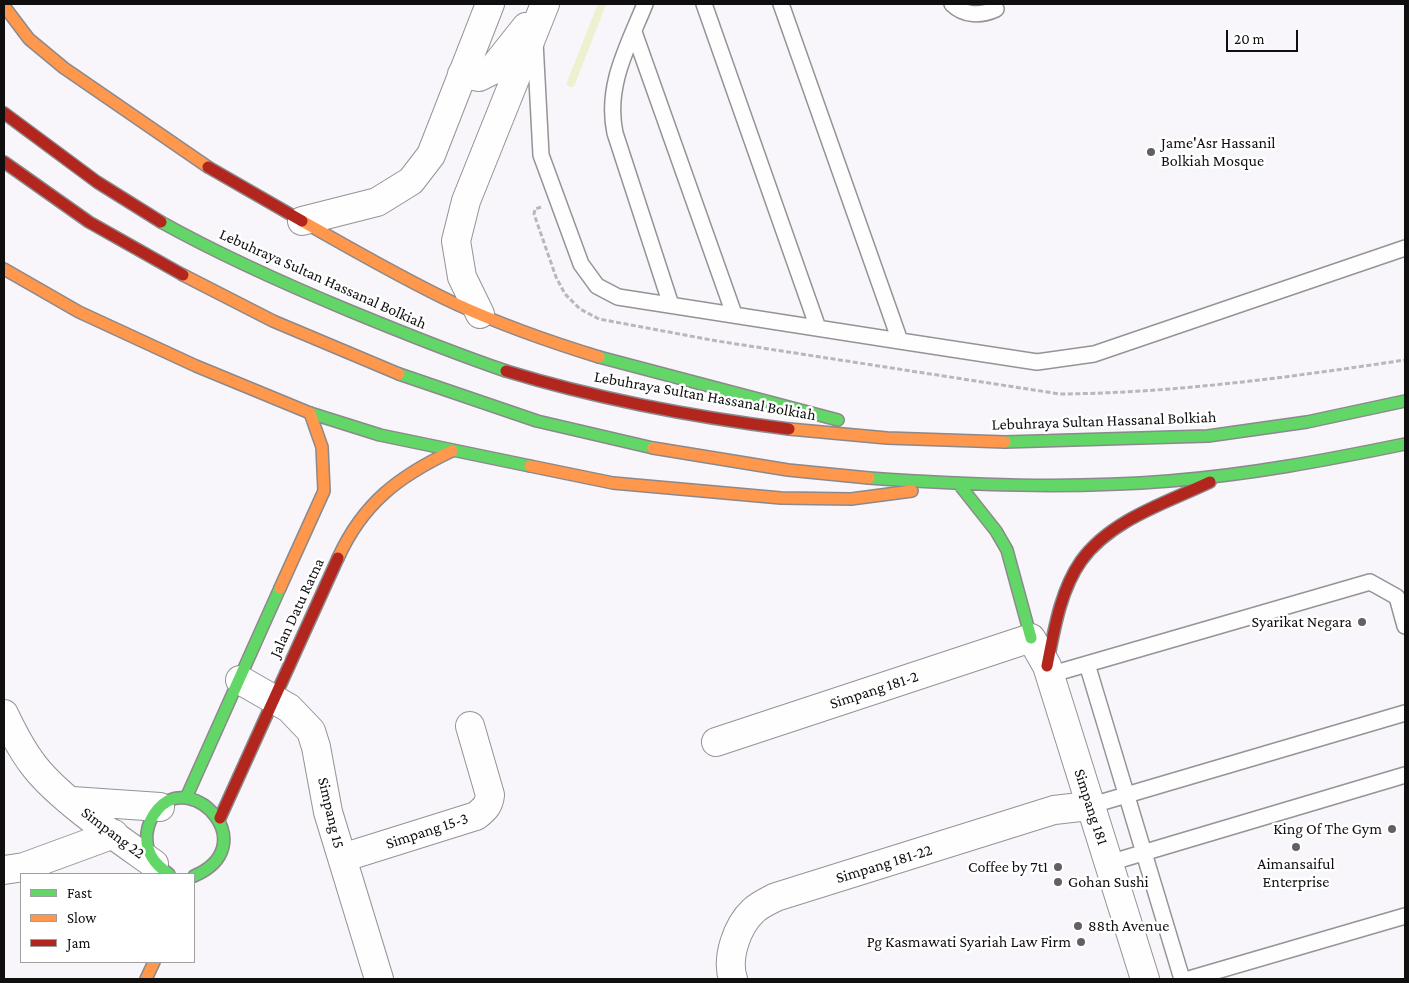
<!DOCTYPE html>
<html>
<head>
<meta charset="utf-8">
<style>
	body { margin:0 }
	#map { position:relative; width:1409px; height:983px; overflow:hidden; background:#f8f5fb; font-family:"Crimson Pro",serif }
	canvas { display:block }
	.frame { position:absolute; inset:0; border:5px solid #0f0f0f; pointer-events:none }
	.legend { position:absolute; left:20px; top:873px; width:175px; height:90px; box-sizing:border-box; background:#fff; border:1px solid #9f9f9f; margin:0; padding:6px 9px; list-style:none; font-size:15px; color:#0f0f0f }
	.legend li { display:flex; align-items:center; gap:10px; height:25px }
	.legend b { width:25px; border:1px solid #9f9f9f }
	.scale { position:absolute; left:1226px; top:30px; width:72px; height:22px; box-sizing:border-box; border:2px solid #0f0f0f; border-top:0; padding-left:6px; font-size:15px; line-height:18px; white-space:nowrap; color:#0f0f0f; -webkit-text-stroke:4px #fff; paint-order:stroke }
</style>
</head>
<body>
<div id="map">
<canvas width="1409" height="983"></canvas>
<div class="frame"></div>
<ul class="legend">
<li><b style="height:6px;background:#63d668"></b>Fast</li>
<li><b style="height:6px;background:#ff974d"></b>Slow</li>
<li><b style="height:6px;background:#b3261e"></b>Jam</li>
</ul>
<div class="scale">20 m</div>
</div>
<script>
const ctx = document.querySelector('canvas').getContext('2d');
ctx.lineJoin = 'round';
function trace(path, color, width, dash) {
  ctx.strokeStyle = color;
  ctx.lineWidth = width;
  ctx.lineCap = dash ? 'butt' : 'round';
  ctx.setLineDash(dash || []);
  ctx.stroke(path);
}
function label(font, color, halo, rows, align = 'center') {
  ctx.font = font + ' "Crimson Pro",serif';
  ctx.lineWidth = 5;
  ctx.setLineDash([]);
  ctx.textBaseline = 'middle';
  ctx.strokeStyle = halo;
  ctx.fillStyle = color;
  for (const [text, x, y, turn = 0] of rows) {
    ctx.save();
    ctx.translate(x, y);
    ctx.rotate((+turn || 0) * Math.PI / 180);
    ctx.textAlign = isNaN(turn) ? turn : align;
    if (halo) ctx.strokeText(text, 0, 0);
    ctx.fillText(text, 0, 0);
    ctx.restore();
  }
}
const stream = new Path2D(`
	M571 83 602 4`);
const path = new Path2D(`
	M541 207 535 209 534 214 556 277 565 294 580 309 599 319 717 341 1060 394C1175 393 1291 377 1405 360`);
const lane = new Path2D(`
	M645 4C628 46 605 86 615 133L671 305
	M704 4 818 328
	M781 4 900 341 1037 362 1094 354 1405 248
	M952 4C964 16 981 16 996 9
	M634 32 734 314
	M535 42 541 155 581 264 597 286 618 297 900 341
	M1087 664 1182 979
	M1049 675 1370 582 1397 597 1405 626
	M1089 806 1405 713
	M1109 863 1405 775
	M1189 979 1405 916`);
const street = new Path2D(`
	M462 74 479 77 491 71 526 27
	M302 221 377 202 411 181 431 155 490 4
	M480 314 462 277 456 241 466 201 545 4
	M240 680 289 708 311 731 316 747 328 812 379 979
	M4 714C13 733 22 751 35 767 61 800 119 839 154 864
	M716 742 1031 638 1047 666 1145 979
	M72 801 160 807
	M342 858 476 816C485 809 489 805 490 795L470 726
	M4 870 24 867 114 834
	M733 979C726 958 737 926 753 911 759 905 768 901 776 897L1054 810 1089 806`);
const fast = new Path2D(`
	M161 222C222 256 285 284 350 311 401 332 453 353 506 371
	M599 357 838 420
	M399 374 537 421 653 448
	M310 413 380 435 530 466
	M1005 442 1208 436 1307 422 1405 401
	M869 478C968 485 1069 489 1169 481 1248 475 1327 460 1405 444
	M958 483 996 531 1007 550 1031 638
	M186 798 280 588
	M169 874C154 864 145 852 147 833 148 824 152 816 158 809 193 769 264 846 194 876`);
const slow = new Path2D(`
	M4 6 29 39 64 68 208 167
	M302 221C353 250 403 279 456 304 502 325 550 342 599 357
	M4 269 79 312 196 366 310 413
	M183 275 273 321 399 374
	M789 429 887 438 1005 442
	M653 448 788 470 869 478
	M530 466 613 483 781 498 851 499 912 491
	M338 558C363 503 399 476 452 451
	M280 588 324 491 322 447 310 413
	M146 979 154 962`);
const jam = new Path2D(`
	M4 113 97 182 161 222
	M4 162 89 222 183 275
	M208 167 302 221
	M506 371C598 399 693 417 789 429
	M1047 666C1054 631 1060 591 1081 561 1110 520 1166 503 1210 482
	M220 818 338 558`);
const markers = [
	[1151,152,5,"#616062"],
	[1362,622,5,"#616062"],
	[1392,829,5,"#616062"],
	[1296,847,5,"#616062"],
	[1058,867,5,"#616062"],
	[1058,882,5,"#616062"],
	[1078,926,5,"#616062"],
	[1081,942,5,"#616062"]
];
const poiNames = [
	["Jame'Asr Hassanil",1161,143,"left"],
	["Bolkiah Mosque",1161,161,"left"],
	["Syarikat Negara",1352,622],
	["King Of The Gym",1382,829],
	["Aimansaiful",1296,864,"center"],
	["Enterprise",1296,882,"center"],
	["Coffee by 7t1",1048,867],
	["Gohan Sushi",1068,882,"left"],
	["88th Avenue",1088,926,"left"],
	["Pg Kasmawati Syariah Law Firm",1071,942]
];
const streetNames = [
	["Lebuhraya Sultan Hassanal Bolkiah",323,279,24],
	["Lebuhraya Sultan Hassanal Bolkiah",705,396,10],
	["Lebuhraya Sultan Hassanal Bolkiah",1104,421,-2],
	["Jalan Datu Ratna",297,608,-65],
	["Simpang 181-2",874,690,-18],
	["Simpang 181",1091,807,72],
	["Simpang 15",331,813,77],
	["Simpang 15-3",427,831,-18],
	["Simpang 22",113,833,37],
	["Simpang 181-22",884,864,-17]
];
trace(stream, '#edf1d0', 8);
trace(lane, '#949395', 18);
trace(street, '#949395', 30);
trace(fast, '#8b898c', 14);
trace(slow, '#8b898c', 14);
trace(jam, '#8b898c', 14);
trace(path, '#b8b8b9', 3, [5, 2.5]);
trace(lane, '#fefefe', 15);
trace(street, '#fefefe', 28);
trace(fast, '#63d668', 11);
trace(slow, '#ff974d', 11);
trace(jam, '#b3261e', 11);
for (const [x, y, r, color] of markers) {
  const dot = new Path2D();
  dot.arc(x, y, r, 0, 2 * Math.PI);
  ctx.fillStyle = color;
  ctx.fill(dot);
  trace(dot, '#fff', 2);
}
label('16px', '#0f0f0f', '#fff', poiNames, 'right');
label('16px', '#0f0f0f', '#fff', streetNames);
</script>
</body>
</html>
